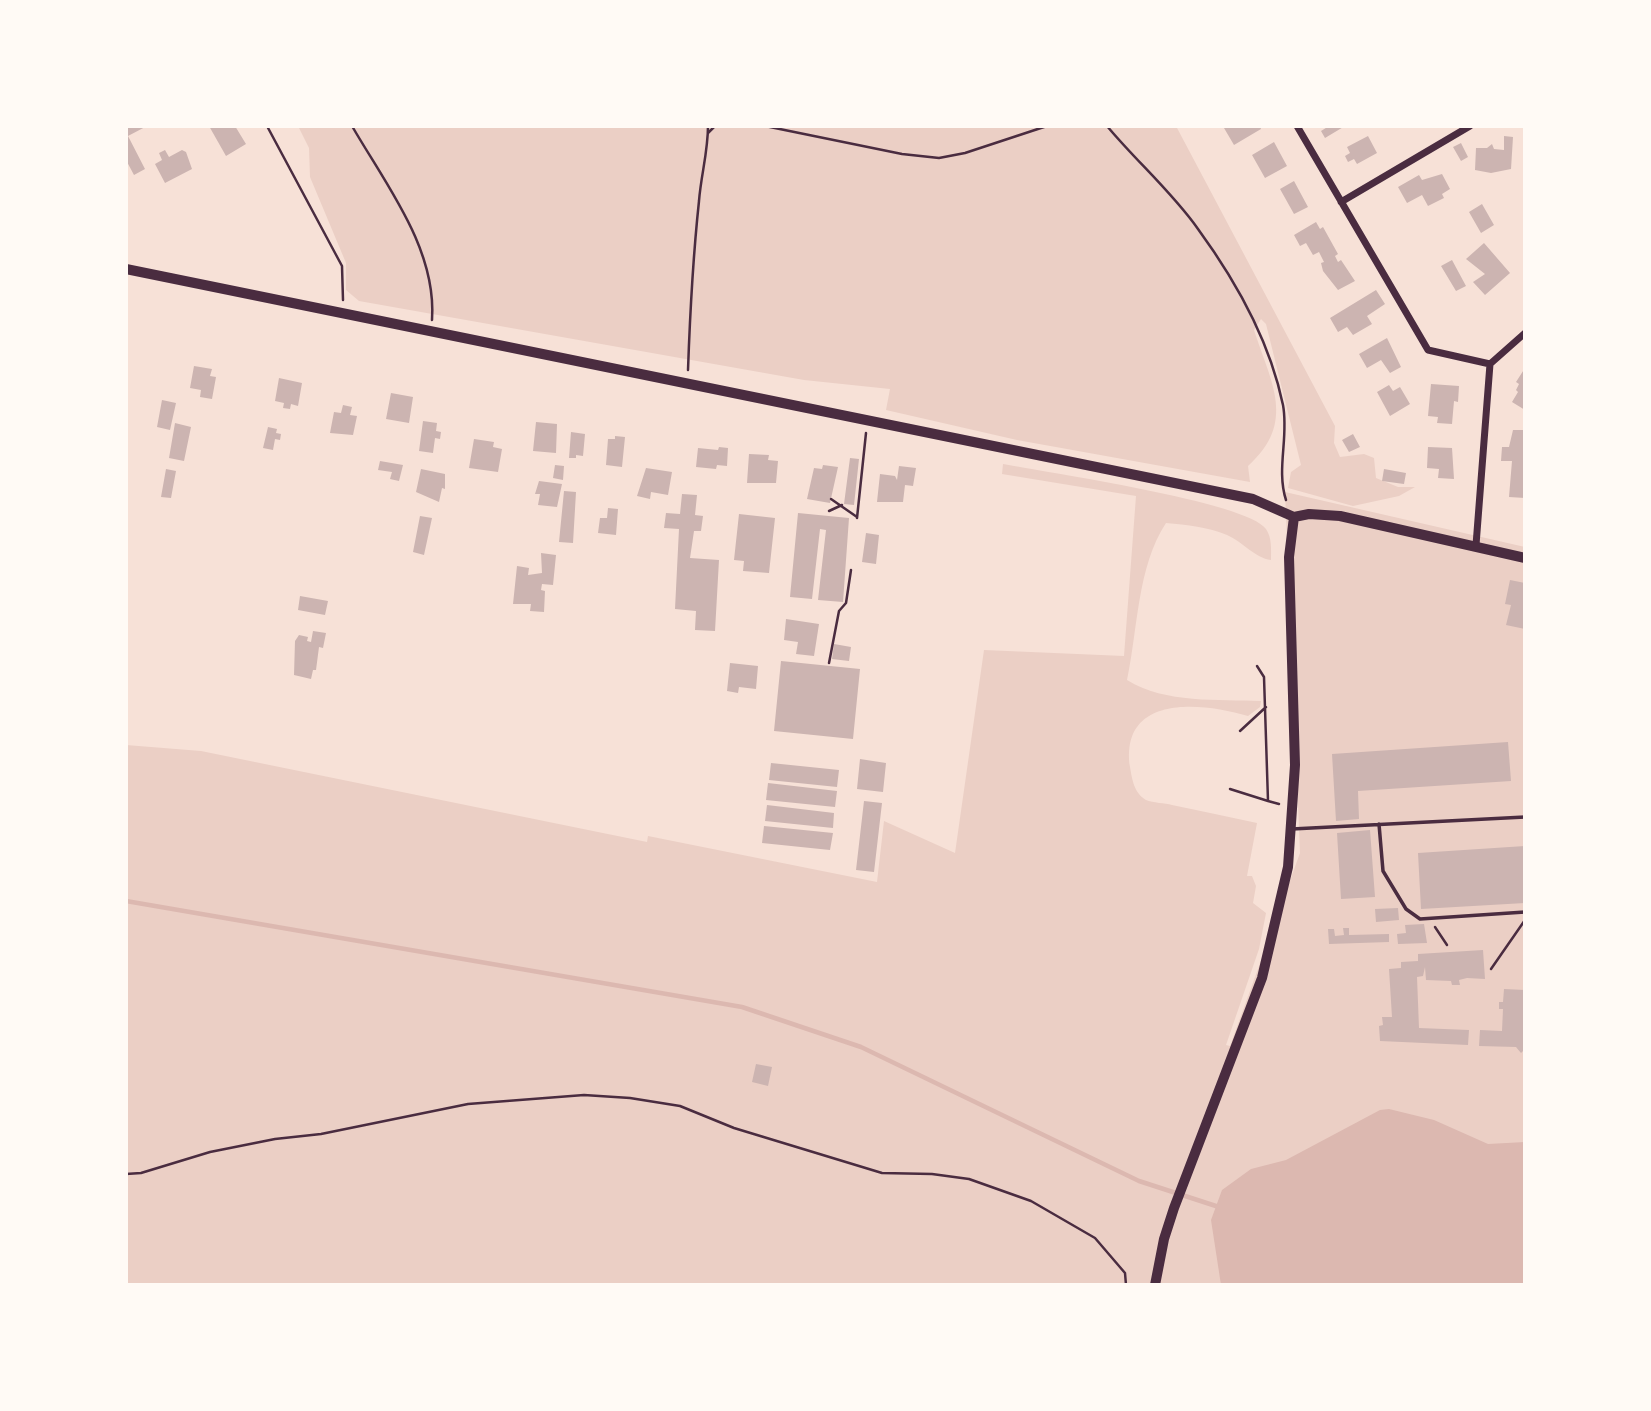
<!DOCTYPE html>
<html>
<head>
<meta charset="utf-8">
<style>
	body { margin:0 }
	#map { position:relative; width:1651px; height:1411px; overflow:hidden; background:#f7e1d7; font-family:Karla,sans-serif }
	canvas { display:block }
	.frame { position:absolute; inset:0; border:128px solid #fffaf5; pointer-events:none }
</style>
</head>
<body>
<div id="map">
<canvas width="1651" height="1411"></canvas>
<div class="frame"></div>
</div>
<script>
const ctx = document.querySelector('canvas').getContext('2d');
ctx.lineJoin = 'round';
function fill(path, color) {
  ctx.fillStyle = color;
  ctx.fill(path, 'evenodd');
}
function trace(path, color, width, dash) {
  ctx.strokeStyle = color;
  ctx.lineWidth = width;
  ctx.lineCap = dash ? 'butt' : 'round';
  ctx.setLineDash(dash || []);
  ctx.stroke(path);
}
const green = new Path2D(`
	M298 126H1176L1335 426 1334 443 1340 457 1364 454 1374 458 1376 478 1398 487H1415L1399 496 1353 506 1288 488 1291 472 1301 465 1266 324 1261 319 1254 330C1271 383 1297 422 1248 466L1250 482 1017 440 886 410 890 389 804 380 359 301 346 290V263L310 177 309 148Z
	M1003 464C1045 472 1248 502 1266 529 1272 538 1271 549 1271 560 1255 558 1243 542 1227 535 1208 527 1187 525 1166 523 1137 567 1138 629 1127 680 1166 704 1218 699 1261 701L1260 707 1248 716C1201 702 1120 694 1130 767 1132 779 1134 793 1146 800 1153 803 1165 803 1172 805 1201 811 1229 817 1257 823L1247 876H1252L1256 886 1253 903 1266 913 1259 949 1226 1045 1230 1046 1300 853 1285 492 1525 547V1285H126V745L201 751 647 842 648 836 877 882 884 821 955 853 984 650 1124 656 1136 496 1002 474Z`);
const water = new Path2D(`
	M1389 1109 1434 1120 1488 1144 1525 1142V1285H1221L1211 1220 1222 1190 1251 1169 1286 1160 1380 1110Z`);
const stream = new Path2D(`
	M126 901 742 1007 861 1047 1139 1181 1219 1207`);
const building = new Path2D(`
	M126 126H147L128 136 145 169 134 175 126 160Z
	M209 126H235L246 144 226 156Z
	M1227 126H1260L1261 129 1234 145 1224 128Z
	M1329 126H1345L1325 138 1321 131Z
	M1368 136 1377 153 1357 164 1354 159 1348 162 1345 156 1350 153 1347 147Z
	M1504 136 1513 137 1511 169 1491 173 1475 170 1476 148H1487L1492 144 1494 149 1504 150Z
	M1274 142 1287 166 1265 178 1252 155Z
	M1461 143 1468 157 1461 161 1453 147Z
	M165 150 169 157 182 150 186 152 192 169 165 183 155 164 162 160 159 153Z
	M1442 174 1450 189 1442 194 1444 198 1428 206 1422 195 1407 203 1398 187 1419 175 1422 180Z
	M1294 181 1308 207 1294 214 1280 189Z
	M1482 204 1494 225 1481 233 1469 212Z
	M1316 222 1320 229 1323 227 1338 254 1335 256 1338 262 1341 260 1355 281 1338 290 1323 271 1321 263 1324 262 1319 252 1313 255 1306 243 1300 246 1294 235Z
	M1484 243 1510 273 1485 295 1473 282 1485 274 1466 259Z
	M1452 260 1466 286 1456 291 1441 266Z
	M1376 290 1385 304 1367 316 1372 324 1353 335 1347 327 1338 332 1330 318Z
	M1387 338 1401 367 1390 373 1381 360 1367 368 1359 354Z
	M194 366 212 369 210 376 216 377 212 399 200 397 201 390 190 388Z
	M1525 368V410L1512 402 1518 392 1516 390 1519 384 1516 382Z
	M279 378 302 383 298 406 291 404 290 409 283 408 284 403 275 401Z
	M1431 384 1459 386 1458 402 1454 401 1452 424 1437 423 1438 417 1428 416Z
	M1389 385 1393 391 1400 387 1410 404 1390 416 1377 392Z
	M391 393 413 397 409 423 386 419Z
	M162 400 176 403 170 430 157 427Z
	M343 405 352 407 350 415 357 416 353 435 330 433 334 412 341 413Z
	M423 421 437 423 436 431 441 432 440 439 435 438 433 453 419 451Z
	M536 422 557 424 556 453 533 451Z
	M175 423 191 427 184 461 169 458Z
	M268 427 277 429 276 433 281 434 280 440 275 439 273 450 263 448Z
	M1513 430H1525V498L1509 497 1512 461H1501L1502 447H1509Z
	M571 432 585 434 583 456 576 455V458H569Z
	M1353 434 1360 447 1349 452 1342 440Z
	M615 436 625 437 622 467 606 465 608 439H615Z
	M474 439 494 442 493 447 502 449 498 472 469 468Z
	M719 447 728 448 727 466 717 465 716 469 696 467 698 448 718 450Z
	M1428 447 1452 448 1454 479 1438 478 1439 469 1427 468Z
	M749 454 769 455 768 460 778 461 776 483H747Z
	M850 458 859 459 854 505 844 504Z
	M380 461 403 465 399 481 390 479 392 472 378 470Z
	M555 465 564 466 563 480 553 478Z
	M823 465 838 467 830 503 807 499 814 468 822 469Z
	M899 466 916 468 913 486 905 485 903 502H877L880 474 895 476 897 480Z
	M646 468 672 472 668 495 651 492 650 499 637 496Z
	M166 469 176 471 171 498 161 497Z
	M421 469 445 474V489L442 488 439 502 416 492Z
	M1384 469 1406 473 1404 484 1382 481Z
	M539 481 562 484 557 507 538 505 540 494H535Z
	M564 491 576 492 573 543 559 542Z
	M682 494 697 495 695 515 703 516 701 531H694L690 558 719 560 715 631 695 630 696 611 675 609 679 529 664 528 666 513 680 514Z
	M608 508 618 509 616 535 598 533 600 518H607Z
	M798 513 849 518 843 602 818 600 826 530 820 529 812 599 790 597Z
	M739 514 775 518 769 573 743 571 744 561 734 560Z
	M420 516 432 518 424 555 413 552Z
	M866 533 879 535 876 564 862 562Z
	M541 553 556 555 553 585 542 584 541 590 545 591 544 612 530 611 531 604H513L517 566 529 568 528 575 542 573Z
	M1510 580 1525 583V629L1506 625 1511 605 1505 604Z
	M300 596 328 601 325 615 298 610Z
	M786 619 819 624 814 656 796 654 798 642 784 640Z
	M313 631 326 633 323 648 319 647 316 670H313L311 679 294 675 295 641 299 635 308 637 307 641 311 642Z
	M834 644 851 647 849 661 832 659Z
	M781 661 860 669 853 739 774 731Z
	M730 663 758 666 756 689 739 687 738 693 727 691Z
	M1508 742 1511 781 1358 791 1359 819 1336 821 1332 754Z
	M860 759 886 763 883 792 857 789Z
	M771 763 839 770 837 787 769 780Z
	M768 783 837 791 835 807 766 800Z
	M864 801 882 803 874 872 856 870Z
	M767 805 834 813 833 828 765 821Z
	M764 826 833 833 830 850 762 843Z
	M1370 830 1375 897 1341 899 1337 833Z
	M1525 846V903L1421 909 1418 853Z
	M1398 908 1399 920 1376 922 1375 909Z
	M1424 924 1427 943 1398 944 1397 934 1406 933 1405 925Z
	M1343 928H1349V935L1389 934V942L1329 944 1328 929H1334L1335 936 1344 935Z
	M1483 950 1485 979 1467 978 1459 980 1460 985H1452L1451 981 1426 980 1425 967 1423 976 1417 977 1419 1028 1469 1030 1468 1045 1380 1041 1379 1026 1383 1025 1382 1017H1392L1389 969 1401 968V962L1418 961V954Z
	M1504 989 1525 990V1049L1521 1053 1516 1047 1479 1046 1480 1030 1502 1031 1503 1009H1499V1002H1503Z
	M756 1064 772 1067 768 1086 752 1082Z`);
const path = new Path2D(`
	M267 126 342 266 343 300
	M352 126C386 185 437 249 432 320
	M765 126 902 154 939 158 965 153 1047 126
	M1107 126C1136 161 1172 192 1198 229 1236 281 1270 342 1283 405 1289 437 1276 469 1286 500
	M708 133 715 126
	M688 370C690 313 693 257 699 201 701 175 708 152 708 126
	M831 499 857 517
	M829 511 842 505
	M857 518 866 433
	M829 663 839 611 846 603 851 570
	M1257 666 1264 677 1268 801 1279 804
	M1240 731 1266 707
	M1230 789 1268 801
	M1435 927 1447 945
	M1491 969 1525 920
	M126 1174 141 1173 210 1152 275 1139 321 1134 468 1104 584 1095 630 1098 680 1106 734 1128 882 1173 932 1174 969 1179 1031 1201 1095 1238 1125 1273 1126 1285`);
const service = new Path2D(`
	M1379 824 1383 871 1406 909 1420 919 1525 912
	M1292 829 1525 817`);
const minor = new Path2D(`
	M1297 126 1428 350 1490 364
	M1341 202 1470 126
	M1476 545 1490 364 1525 333`);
const tertiary = new Path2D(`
	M126 269 1253 499 1294 517 1309 514 1340 516 1525 558
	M1155 1285 1164 1239 1174 1208 1262 978 1288 867 1295 765 1289 557 1294 517`);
fill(green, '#ebcfc5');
fill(water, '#dcb8b0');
trace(stream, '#dcb8b0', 4.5);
fill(building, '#ccb4b1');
trace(path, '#4a2c40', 2.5);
trace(service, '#4a2c40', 3.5);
trace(minor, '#4a2c40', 7);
trace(tertiary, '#4a2c40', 10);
</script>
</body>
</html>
